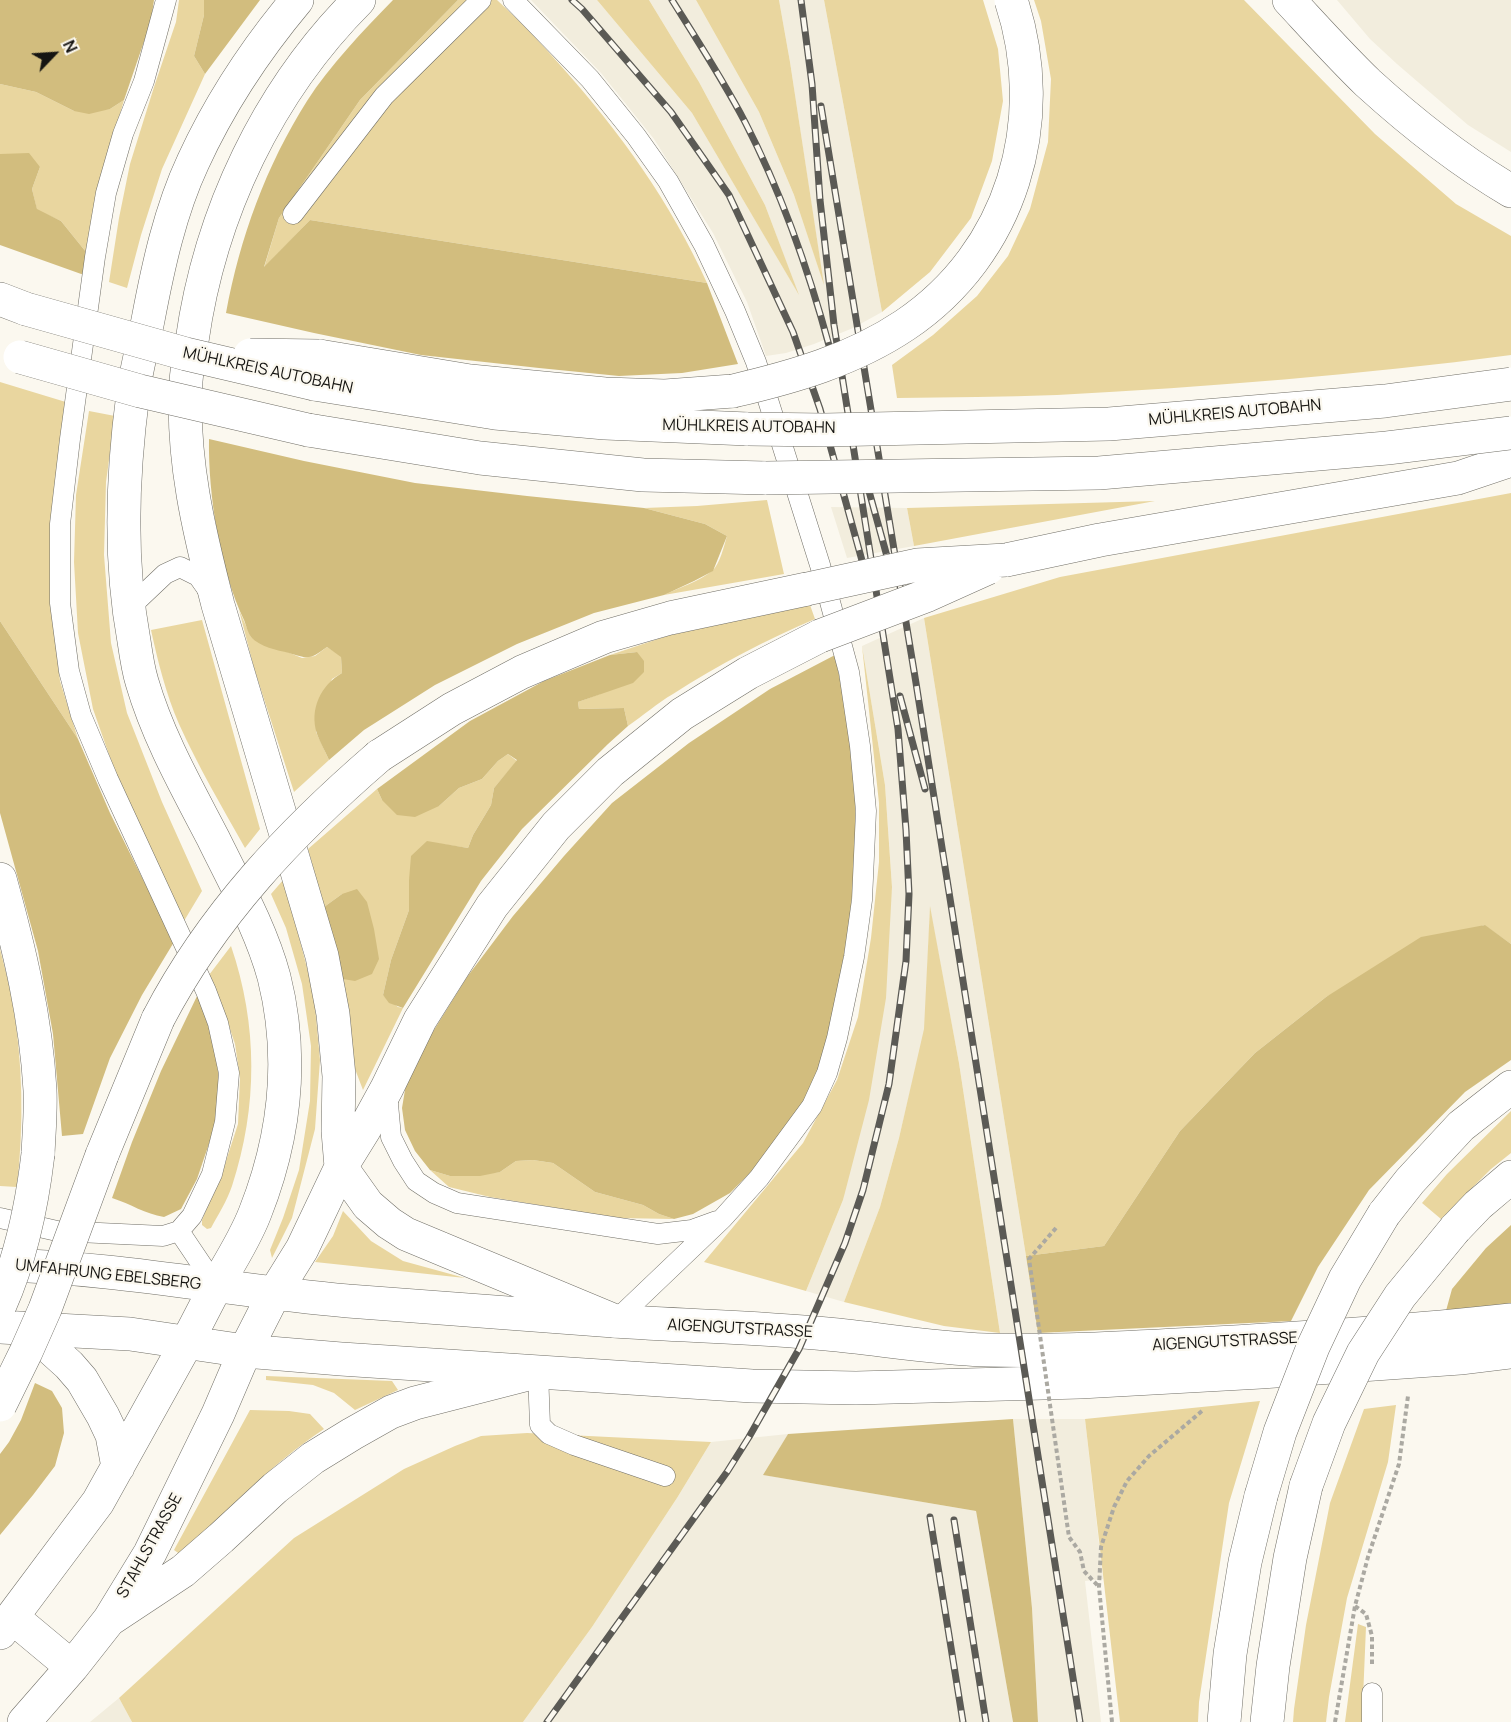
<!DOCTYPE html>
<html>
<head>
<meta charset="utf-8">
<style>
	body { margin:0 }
	#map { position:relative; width:1511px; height:1722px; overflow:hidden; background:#fbf8ef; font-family:Manrope,sans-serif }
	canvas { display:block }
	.north { position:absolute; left:24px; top:24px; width:60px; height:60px; -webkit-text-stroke:4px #fbf8ef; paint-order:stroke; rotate:65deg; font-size:16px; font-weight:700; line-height:24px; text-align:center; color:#161512 }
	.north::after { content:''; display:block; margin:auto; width:21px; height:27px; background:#161512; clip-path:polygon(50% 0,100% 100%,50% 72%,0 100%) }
</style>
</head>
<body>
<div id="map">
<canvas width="1511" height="1722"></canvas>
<div class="north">N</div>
</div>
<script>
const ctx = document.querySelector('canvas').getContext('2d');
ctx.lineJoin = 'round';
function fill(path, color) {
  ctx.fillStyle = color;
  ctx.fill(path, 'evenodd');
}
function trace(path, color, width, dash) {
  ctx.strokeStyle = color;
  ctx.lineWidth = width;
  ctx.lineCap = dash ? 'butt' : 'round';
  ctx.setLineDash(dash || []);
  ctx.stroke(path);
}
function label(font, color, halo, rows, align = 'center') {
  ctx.font = font + ' Manrope,sans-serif';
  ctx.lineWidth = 4.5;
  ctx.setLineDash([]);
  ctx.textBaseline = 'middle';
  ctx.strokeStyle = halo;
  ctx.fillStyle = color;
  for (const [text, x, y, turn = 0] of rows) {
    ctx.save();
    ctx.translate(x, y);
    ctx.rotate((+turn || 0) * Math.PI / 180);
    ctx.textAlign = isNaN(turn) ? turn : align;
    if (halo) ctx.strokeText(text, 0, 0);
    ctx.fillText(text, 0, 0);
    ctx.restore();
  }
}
const built = new Path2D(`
	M531 0H597L692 113 797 291 765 205 699 82 649 0H696L759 112 794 195 823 281 790 62 779 0H824L882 312 853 328 814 344 786 353 766 356 747 302 713 233 654 139 601 73Z
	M1337 0H1511V152L1468 125 1397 64 1370 39Z
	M831 507 907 508 914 546 847 558Z
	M924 618 1026 1256 1038 1333H1000L959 1063 930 909 925 1029 899 1138 880 1207 844 1302 806 1291 843 1200 892 887 885 785 862 646Z
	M1013 1419H1085L1103 1579 1085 1581 1101 1722H1038L1032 1608Z
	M788 1434 764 1475 976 1511 1013 1722H523L592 1627 677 1498 711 1442Z
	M119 1698 132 1722H90Z`);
const green = new Path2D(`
	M179 0H204V15L194 56 205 74 162 169 141 235 127 288 109 282 119 218 130 164 154 87 176 22Z
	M458 0H497C520 21 541 43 561 66 620 132 671 203 707 283L310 220 264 268 279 218 360 100Z
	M597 0H649L699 82 765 205 799 295 692 113Z
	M696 0H779L790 62 824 285 794 195 759 112Z
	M824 0H983L998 49 1003 101 992 161 971 218 930 272 882 312Z
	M1034 0H1244L1375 134 1456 204 1511 236V355C1360 375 1208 387 1057 395 1003 397 950 397 897 398L892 365 933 335 977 296 1008 256 1030 209 1048 142 1051 79 1041 21Z
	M0 84 36 92 74 111 110 109 124 100 98 190 86 252 61 221 37 210 32 189 40 167 0 154Z
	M0 382 69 403 51 603 60 681 78 739 0 621Z
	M89 411 115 416 106 482 104 555 111 643 127 713 162 802 202 891 184 921 113 766 93 709 78 633 74 562 76 495Z
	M1511 493V944L1484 925 1326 997 1255 1053 1180 1131 1104 1246 1026 1256 924 618 1060 577Z
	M767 500 784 574 664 595C678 588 700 581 712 571 720 564 724 546 727 536L705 524 644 508 697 506Z
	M1155 501 914 546 907 508Z
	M810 605 815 619C766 640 718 665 673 694 657 703 643 716 628 726L624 708 579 709 578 702 600 694 637 652 610 655 670 635Z
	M239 610 251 637 302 658 315 656 327 647 341 656 342 673 332 679 316 732 329 760 294 792 254 668Z
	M202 620 260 829 245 848C222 807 198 766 179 724 166 694 158 662 151 630Z
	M862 646 885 785 892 887 886 998 869 1100 843 1200 806 1291 704 1262 803 1143 837 1080 858 1017 871 938 879 862V803Z
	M508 754 517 761 494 788 491 805 473 835 468 848 427 842 409 880V910L391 960 383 995 398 1007 403 1008 363 1090 355 1069 343 979 342 894 324 907 308 849 377 789 382 800 439 806 459 788 482 779 498 761Z
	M284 879 314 995 320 1060 315 1129 292 1218 272 1258 270 1250 283 1218 299 1170 310 1101 311 1046 302 984 286 928 271 894Z
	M930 906 959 1063 1000 1333 944 1326 844 1302 880 1207 899 1138 924 1029Z
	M231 946C258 1025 258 1107 232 1186 227 1201 218 1215 211 1228L207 1229 202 1225V1220L225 1164 238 1124 240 1078 235 1044 223 1008 209 975Z
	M0 949C4 966 9 982 12 999 23 1061 24 1124 17 1187L0 1186Z
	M1511 1111V1153L1491 1169 1441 1219 1422 1203 1447 1174Z
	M533 1160 553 1163 595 1192 643 1205 659 1214 674 1219 617 1218 490 1197 449 1187 430 1170 450 1176 500 1172 516 1161Z
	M343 1211 371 1241 403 1261 465 1278 315 1262 333 1236Z
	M266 1376 392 1381 398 1390 355 1410 334 1393 313 1385 266 1380Z
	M1260 1401 1229 1503 1199 1702 1198 1722H1120L1085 1419Z
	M1396 1405 1388 1462 1347 1598 1329 1697 1326 1722H1293L1294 1709 1306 1625 1330 1503 1364 1409Z
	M250 1410 289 1411 310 1414 324 1429C271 1464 227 1511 181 1555L174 1550Z
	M527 1433 711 1442 677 1498 592 1627 523 1722H132L119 1698 294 1538 404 1469 455 1446 481 1436Z
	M1358 1624 1366 1627 1362 1722H1345Z`);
const forest = new Path2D(`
	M0 0H154L151 21 124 100 110 109 89 114 74 111 36 92 0 84Z
	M204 0H260L205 74 194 56 204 15Z
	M393 0H458L360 100 279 218 264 267 310 220 707 283 738 364 682 373 619 376 539 368 421 355 314 333 226 313C240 237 266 166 307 101 330 65 363 31 393 0Z
	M29 153 40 167 32 189 37 209 61 221 86 252 84 275 0 245V154Z
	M209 439 304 461 415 483 527 496 644 508 705 524 727 536 713 571 694 581 664 595 594 613 517 644 435 685 364 730 329 760C325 751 320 742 317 734 309 709 321 685 342 673L341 657 327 647C309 660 309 659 289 653 277 650 260 647 251 637 248 633 246 625 244 620 220 569 208 495 209 439Z
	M0 621 78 739 110 813 174 942 142 995 110 1058 83 1134 62 1136 53 1034 38 951 0 813Z
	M637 652 644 661V672L633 683 578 702 579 709 624 708 628 726 608 744 522 829 481 881 403 1008 389 1003 383 995 391 960 409 910V880L411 856 427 841 468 848 473 835 491 805 494 788 517 760 508 754 498 761 482 779 459 788 439 806 415 817 397 815 382 800 377 789 470 721 544 681 610 655Z
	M835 655 849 725 855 798 856 857 849 926 836 1001 823 1058 800 1110 762 1161 730 1193 693 1214 674 1219 659 1214 643 1205 595 1192 553 1163 533 1160 516 1161 500 1172 480 1176H450L430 1170 415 1151 405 1130 402 1108 406 1084 429 1038 467 977 513 916 564 856 612 803 689 743 770 689Z
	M357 889 367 902 374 929 379 959 372 974 355 981 343 979 324 907 342 894Z
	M1485 925 1511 944V1060L1465 1092 1369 1190 1318 1267 1291 1321 1038 1333 1026 1256 1104 1246 1180 1131 1255 1053 1326 997 1421 937Z
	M198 994 215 1047 219 1080 215 1126 197 1179 181 1209 164 1217C145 1214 131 1204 112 1198L132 1142 161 1071Z
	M1511 1225V1309L1444 1318 1452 1289 1486 1248Z
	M35 1383 52 1391 62 1408 64 1433 55 1466 33 1495 0 1535V1454L9 1442 21 1420Z
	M1013 1419 1032 1608 1038 1722H1013L976 1511 763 1475 788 1434Z`);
const path = new Path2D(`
	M1355 1606 1366 1614 1372 1636V1665
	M1112 1722 1099 1587 1101 1547 1114 1507 1127 1481 1149 1456 1202 1411
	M1335 1722 1355 1606 1368 1557 1399 1464 1408 1396`);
const service = new Path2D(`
	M513 0 590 79 636 136 668 181 704 245 735 311 756 362 820 565 849 672 860 746 866 811 862 900 854 957 837 1038 827 1073 812 1106 759 1178 722 1219 615 1321
	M293 214 384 96 481 0
	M128 609 165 574 180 567 198 576 210 593
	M387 1093 391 1137 403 1161 416 1181 434 1193 457 1203 658 1234 692 1230 717 1221
	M0 1218 57 1231 163 1236 179 1231 192 1216 212 1174 225 1122 229 1073 218 1023 206 991 108 779 81 715 69 671 60 603V524L70 439 95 257 106 193 123 134 144 81 166 0
	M179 1231 216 1286
	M538 1372 540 1425 549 1434 574 1445 665 1476
	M1372 1693V1722`);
const tertiary = new Path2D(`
	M28 1328 69 1365 82 1380 103 1416 112 1435 118 1467
	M12 1617 72 1667
	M109 1620 183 1571 221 1538 275 1488 313 1458 352 1434 391 1412 415 1403 528 1374
	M0 1633 98 1502 187 1342
	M24 1722 72 1667 109 1620 150 1553 218 1414 245 1351`);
const primary = new Path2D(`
	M1384 1214 1410 1181 1461 1126 1511 1087
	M1455 1229 1478 1205 1511 1177
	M0 1265C117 1267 232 1291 348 1301 437 1308 526 1315 614 1321 685 1326 757 1327 827 1334 880 1339 933 1348 986 1350 1063 1352 1139 1347 1215 1343 1314 1337 1413 1331 1511 1320
	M0 1327 130 1334 245 1351 341 1359 752 1386 856 1388 1080 1382 1261 1372 1460 1358 1511 1352
	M187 1342 216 1286
	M245 1351 274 1294
	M1224 1722 1230 1654 1245 1562 1261 1496
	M1267 1722 1273 1666 1290 1558 1306 1486`);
const motorway = new Path2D(`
	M359 0C268 91 210 213 192 341 190 354 187 368 186 381 181 457 199 532 218 605L322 956 333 1014 339 1076 338 1131 341 1167 368 1205 389 1223 406 1234 615 1321
	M1289 0C1315 28 1341 57 1368 83 1412 123 1460 161 1511 191
	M0 299 26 309
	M319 356 470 381 605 394 665 396 733 391
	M314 384 495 413 605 423 748 429
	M308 430 480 458 643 475 766 478
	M1006 560 1100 540 1458 478 1511 460
	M379 756 452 709 522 672 604 637 670 618 807 589
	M0 879C19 948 36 1018 40 1090 41 1111 39 1133 38 1154
	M102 1155 158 1019
	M216 1286C230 1262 245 1239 255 1213 285 1137 294 1057 274 977 261 929 235 883 213 838 187 788 158 737 142 682 138 669 136 655 134 641 119 560 122 476 133 394 136 370 143 345 148 320 158 267 170 211 193 162 220 103 256 49 297 0
	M274 1294 302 1249 341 1167 364 1130 387 1088 420 1020 492 906 556 826 610 772 682 714 748 673 820 636`);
const rail = new Path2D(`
	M572 0 582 9 671 112 729 195 793 332 820 409 866 575
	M672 0C697 40 723 80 745 122 782 194 809 271 830 349
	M821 106 916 683 1080 1722
	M864 473 888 560
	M900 696 925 789
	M930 1517 963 1722
	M954 1520 986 1722
	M547 1722 727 1472 749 1437 799 1349 845 1243 863 1190 889 1084 906 961 909 894 906 830 898 729 834 325 820 200 812 84 801 0`);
const pathBridge = new Path2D(`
	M1056 1228 1029 1259 1069 1537 1080 1552 1084 1571 1099 1587`);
const primaryBridge = new Path2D(`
	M1306 1486 1329 1423 1363 1353 1400 1296 1455 1229
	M1261 1496 1280 1432 1313 1347 1345 1279 1384 1214`);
const motorwayBridge = new Path2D(`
	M26 309 186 354 314 384
	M250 355 319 356
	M20 357 140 391 308 430
	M733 391C793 377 853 360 905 325 1012 253 1051 121 1011 0
	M748 429 824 430 1109 424 1385 401 1511 384
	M766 478 1099 473 1387 448 1511 433
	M807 589 917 565 1006 560
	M820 636 928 595 988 568
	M158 1019C212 915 291 832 379 756
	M0 1305C21 1258 32 1205 38 1154
	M0 1405 26 1352 45 1309 102 1155`);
const streetNames = [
	["MÜHLKREIS AUTOBAHN",268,371,12],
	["MÜHLKREIS AUTOBAHN",1235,413,-5],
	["MÜHLKREIS AUTOBAHN",749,427,1],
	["UMFAHRUNG EBELSBERG",108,1275,6],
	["AIGENGUTSTRASSE",740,1329,3],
	["AIGENGUTSTRASSE",1225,1342,-3],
	["STAHLSTRASSE",150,1546,-61]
];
fill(built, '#f2eddd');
fill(green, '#e9d69f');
fill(forest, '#d2bd7e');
trace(service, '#716f67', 21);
trace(tertiary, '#716f67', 34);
trace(primary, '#716f67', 34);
trace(motorway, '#716f67', 34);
trace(path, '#aba9a2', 4, [4.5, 3]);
trace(service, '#fff', 20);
trace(tertiary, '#fff', 33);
trace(primary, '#fff', 33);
trace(motorway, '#fff', 33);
trace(rail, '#5b5a55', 7);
trace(rail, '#fbf8ef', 4.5, [14]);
trace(primaryBridge, '#716f67', 34, []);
trace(motorwayBridge, '#716f67', 34, []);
trace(pathBridge, '#aba9a2', 4, [4.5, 3]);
trace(primaryBridge, '#fff', 33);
trace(motorwayBridge, '#fff', 33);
label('16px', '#161512', '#fbf8ef', streetNames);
</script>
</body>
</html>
